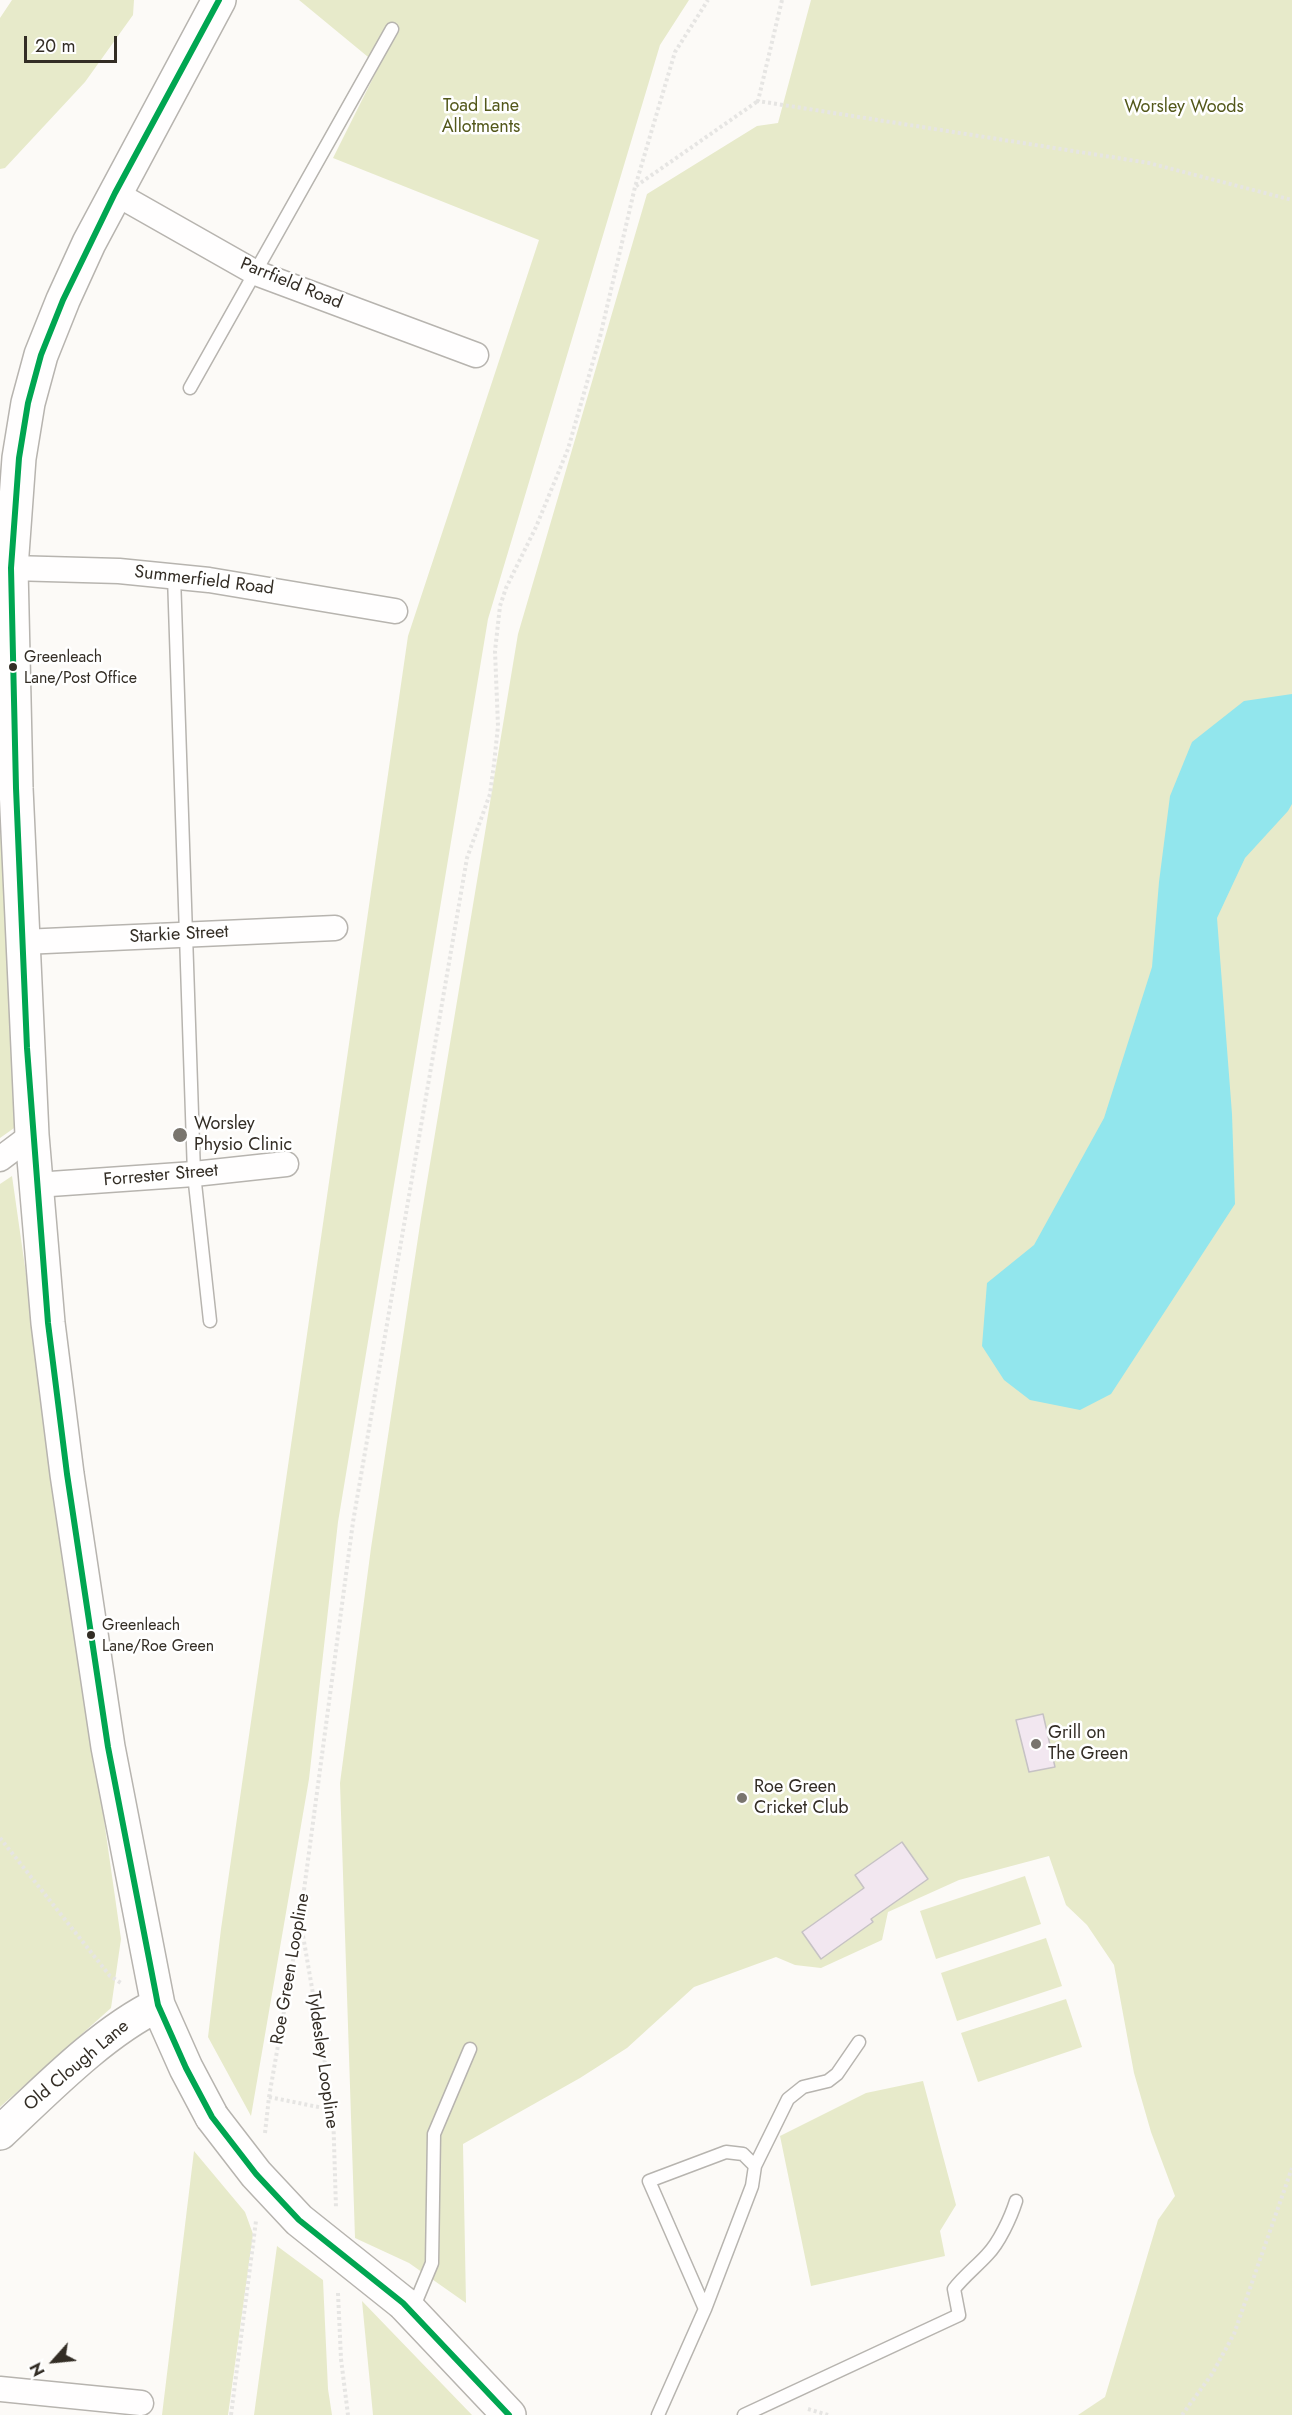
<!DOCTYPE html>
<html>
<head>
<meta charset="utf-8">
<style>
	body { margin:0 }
	#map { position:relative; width:1292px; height:2415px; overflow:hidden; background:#fcfaf7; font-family:Jost,sans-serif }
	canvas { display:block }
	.north { position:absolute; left:24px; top:2331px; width:60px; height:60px; -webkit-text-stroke:4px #fff; paint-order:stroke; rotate:243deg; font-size:16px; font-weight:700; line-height:24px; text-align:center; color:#332d25 }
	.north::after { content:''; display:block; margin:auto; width:21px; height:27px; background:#332d25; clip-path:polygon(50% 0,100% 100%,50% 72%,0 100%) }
	.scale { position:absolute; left:24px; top:36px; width:93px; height:27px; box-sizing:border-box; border:3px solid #332d25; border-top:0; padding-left:8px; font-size:18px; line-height:21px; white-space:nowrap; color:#332d25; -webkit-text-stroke:4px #fff; paint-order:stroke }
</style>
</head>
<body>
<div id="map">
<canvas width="1292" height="2415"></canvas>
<div class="north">N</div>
<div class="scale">20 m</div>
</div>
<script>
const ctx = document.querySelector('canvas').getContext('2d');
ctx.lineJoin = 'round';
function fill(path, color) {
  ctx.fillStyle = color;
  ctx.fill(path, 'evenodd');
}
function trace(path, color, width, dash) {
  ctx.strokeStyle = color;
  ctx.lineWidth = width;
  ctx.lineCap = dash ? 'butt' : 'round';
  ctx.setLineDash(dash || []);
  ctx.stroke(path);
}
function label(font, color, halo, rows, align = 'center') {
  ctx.font = font + ' Jost,sans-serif';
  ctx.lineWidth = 5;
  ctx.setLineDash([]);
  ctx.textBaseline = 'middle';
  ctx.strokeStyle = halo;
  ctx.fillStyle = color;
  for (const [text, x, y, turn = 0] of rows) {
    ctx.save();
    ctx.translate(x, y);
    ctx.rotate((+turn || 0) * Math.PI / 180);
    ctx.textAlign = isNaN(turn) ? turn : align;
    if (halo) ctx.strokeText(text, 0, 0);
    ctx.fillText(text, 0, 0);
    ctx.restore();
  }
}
const green = new Path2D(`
	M12 0H134L133 15 85 82 5 168 0 169V18Z
	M299 0H689L660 45 488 619 338 1522 309 1779 251 2116 208 2037 221 1929 408 636 539 240 333 158 379 66Z
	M811 0H1292V2415H1078L1105 2397 1158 2220 1175 2196 1151 2132 1134 2073 1114 1965 1087 1925 1066 1905 1049 1856 959 1880 888 1912 882 1940 821 1968 795 1965 776 1957 694 1987 627 2048 580 2078 463 2144 466 2303 409 2263 355 2238 340 1783 371 1548 421 1218 518 634 647 194 757 126 778 123Z
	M0 821 17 1126 0 1138Z
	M12 1176 121 1939 111 2008 0 2107V1184Z
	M1025 1876 1041 1924 936 1959 920 1911Z
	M1046 1938 1062 1986 957 2021 941 1973Z
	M1066 1999 1082 2047 978 2082 961 2033Z
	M923 2081 956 2205 940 2231 945 2256 811 2286 780 2136 866 2093Z
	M194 2151 245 2212 253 2234 228 2415H162Z
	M277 2246 323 2280 328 2389 332 2415H254Z
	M362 2301 472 2415H373Z`);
const water = new Path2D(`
	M1292 694V804L1288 811 1245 858 1217 918 1232 1114 1235 1204 1111 1394 1080 1410 1030 1400 1004 1380 982 1346 987 1283 1034 1245 1104 1118 1152 967 1159 882 1170 796 1192 742 1244 701Z`);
const building = new Path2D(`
	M1043 1714 1055 1767 1029 1772 1016 1720Z
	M902 1842 928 1879 871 1919 873 1922 821 1959 802 1932 864 1888 855 1875Z`);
const path = new Path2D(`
	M782 0 758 101 1149 163 1292 200
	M636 186 758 101
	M0 1838 110 1976 121 1983
	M301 1924 333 2110 336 2208
	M269 2097 333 2110
	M265 2133 269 2097 300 1920 353 1522 467 858 490 794 494 764 498 726 495 651 500 606 506 588 536 527 568 449 600 337 635 187 675 52 708 0
	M338 2293 341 2359 348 2415
	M808 2409 828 2415
	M231 2415 256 2221
	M1182 2415 1212 2374 1234 2334 1292 2168`);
const lane = new Path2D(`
	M190 388 392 29
	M174 576 194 1174 210 1321
	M755 2166 788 2099 803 2087 828 2081 837 2074 859 2042
	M412 2311 432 2263 434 2134 470 2049
	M658 2415 705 2309 752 2186 755 2166 743 2154 726 2152 649 2181 705 2309
	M744 2415 959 2315 954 2289C964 2276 976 2267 987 2255 999 2243 1011 2217 1016 2201`);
const street = new Path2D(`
	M115 193 256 273 476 355
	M11 568 119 571 209 580 395 611
	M23 942 335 928
	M0 1159 32 1135
	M36 1185 194 1174 286 1164
	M0 2389 141 2403`);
const secondary = new Path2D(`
	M212 2117 186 2068 158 2005 108 1747 67 1474 48 1323 32 1135 16 788 11 568 19 458 28 403 41 355 63 300 89 243 219 0
	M0 2133C46 2090 102 2032 158 2005
	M403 2303 509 2415`);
const secondaryBridge = new Path2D(`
	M212 2117 256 2174 299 2220 403 2303`);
const bus1 = new Path2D(`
	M219 0 115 193 63 300 41 355 28 403 19 458 11 568 16 788 27 1048 48 1323 67 1474 108 1747 158 2005 186 2068 212 2117 256 2174 299 2220 403 2303 509 2415`);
const markers = [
	[13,667,5,"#332d25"],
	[180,1135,8,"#79756e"],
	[91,1635,5,"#332d25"],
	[1036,1744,6,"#79756e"],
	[742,1798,6,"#79756e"]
];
const busNames = [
	["Greenleach",24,658],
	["Lane/Post Office",24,679],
	["Greenleach",102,1626],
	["Lane/Roe Green",102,1647]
];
const parkNames = [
	["Toad Lane",481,107],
	["Allotments",481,128],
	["Worsley Woods",1184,108]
];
const streetNames = [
	["Parrfield Road",291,284,22],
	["Summerfield Road",204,581,7],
	["Starkie Street",179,935,-3],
	["Forrester Street",161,1176,-5],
	["Roe Green Loopline",291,1969,-80],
	["Tyldesley Loopline",322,2060,82],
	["Old Clough Lane",77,2066,-40]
];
const poiNames = [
	["Worsley",194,1125],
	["Physio Clinic",194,1146],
	["Grill on",1048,1734],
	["The Green",1048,1755],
	["Roe Green",754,1788],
	["Cricket Club",754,1809]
];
fill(green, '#e7eaca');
fill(water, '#92e6ed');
fill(building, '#f2e7f0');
trace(building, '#c6c2c4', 1.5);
trace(lane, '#b7b4af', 15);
trace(street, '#b7b4af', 27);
trace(secondary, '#b7b4af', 36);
trace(path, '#e6e5e3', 4, [3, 3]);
trace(lane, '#fffefe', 12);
trace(street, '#fffefe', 24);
trace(secondary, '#fffefe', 33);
trace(secondaryBridge, '#b7b4af', 36, []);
trace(secondaryBridge, '#fffefe', 33);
trace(bus1, '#00a651', 6);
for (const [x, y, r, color] of markers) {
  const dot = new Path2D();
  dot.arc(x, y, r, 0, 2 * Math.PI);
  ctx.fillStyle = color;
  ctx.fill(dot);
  trace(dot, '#fff', 2);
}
label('16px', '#332d25', '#fff', busNames, 'left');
label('18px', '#53581b', '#fff', parkNames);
label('18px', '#332d25', '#fff', streetNames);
label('18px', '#332d25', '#fff', poiNames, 'left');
</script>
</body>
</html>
